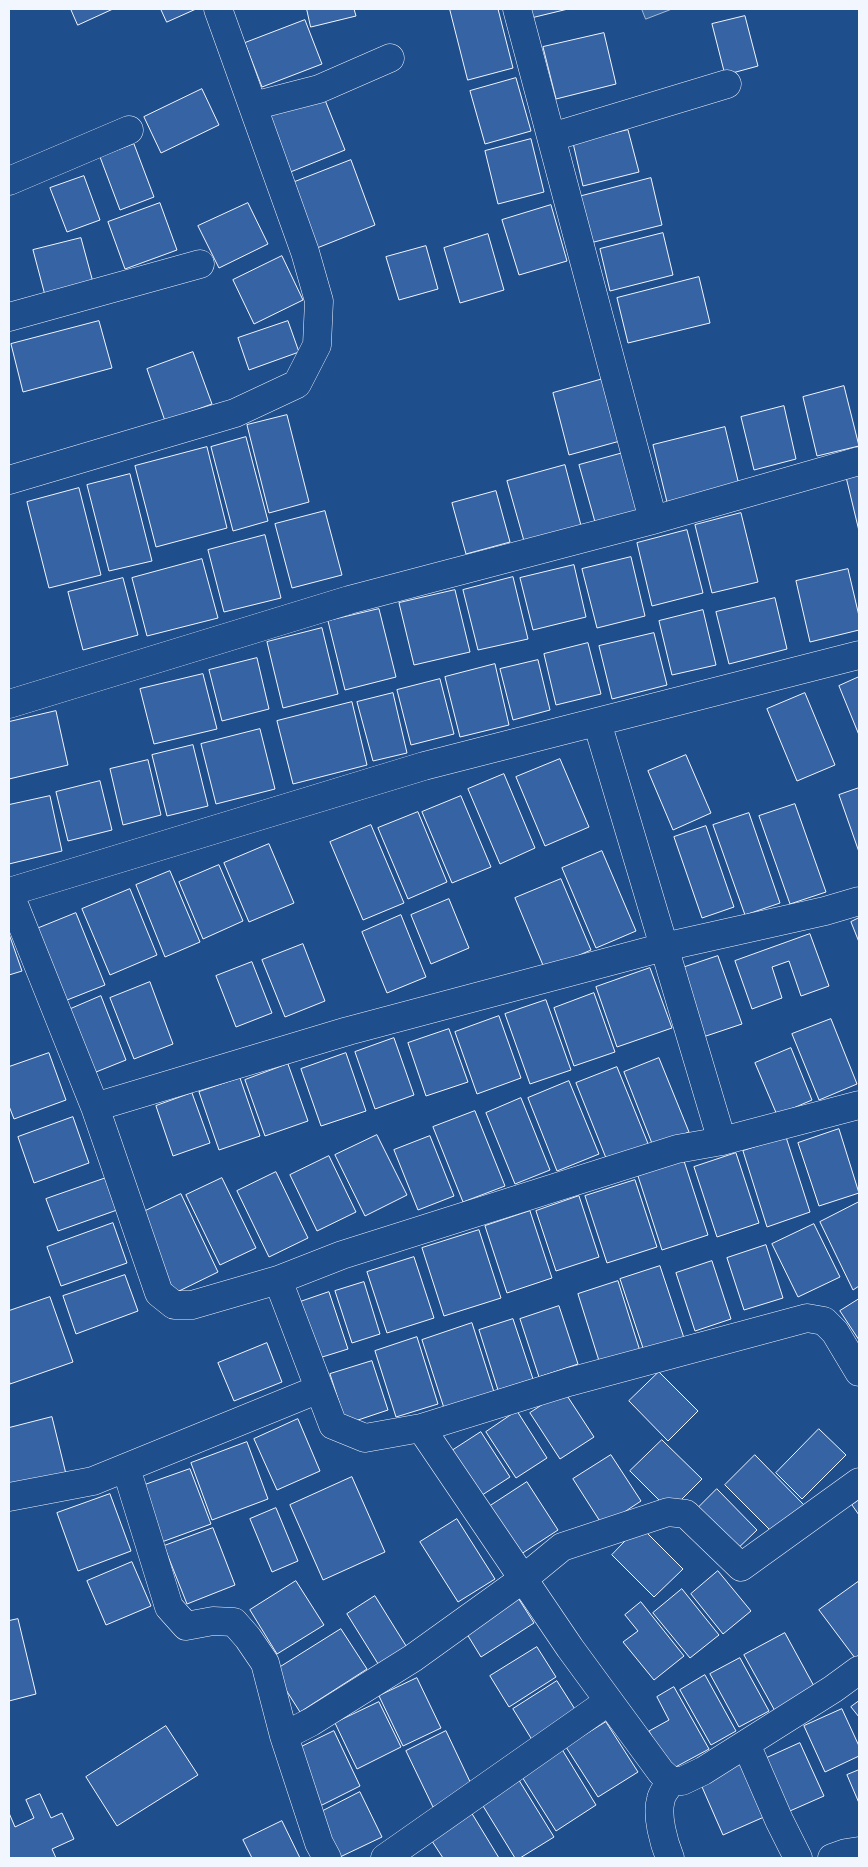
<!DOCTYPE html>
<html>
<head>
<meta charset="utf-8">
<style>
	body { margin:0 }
	#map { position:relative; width:868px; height:1867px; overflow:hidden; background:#1f4e8c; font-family:"Noto Serif",serif }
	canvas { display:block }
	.frame { position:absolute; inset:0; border:10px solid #f2f6ff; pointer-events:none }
</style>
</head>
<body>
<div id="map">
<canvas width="868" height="1867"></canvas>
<div class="frame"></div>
</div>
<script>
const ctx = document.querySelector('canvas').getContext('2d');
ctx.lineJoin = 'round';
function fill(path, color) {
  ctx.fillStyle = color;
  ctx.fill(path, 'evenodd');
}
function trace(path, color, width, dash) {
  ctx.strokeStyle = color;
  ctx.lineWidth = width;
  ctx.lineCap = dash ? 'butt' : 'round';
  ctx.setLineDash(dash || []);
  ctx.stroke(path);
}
const water = new Path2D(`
	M642 9H672L646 19Z`);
const building = new Path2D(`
	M71 9H113L78 25Z
	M161 9H196L167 22Z
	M307 9H354L356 16 311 27Z
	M450 9H498L513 68 468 80Z
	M529 9H568L531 18Z
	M745 16 758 66 725 75 712 24Z
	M305 20 322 64 262 87 245 43Z
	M604 33 616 84 556 99 543 47Z
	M516 78 531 131 485 144 470 91Z
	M202 89 219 125 161 153 144 117Z
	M323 95 345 150 283 175 261 119Z
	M628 130 639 172 583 186 573 143Z
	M531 139 544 192 498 204 485 151Z
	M134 144 154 197 120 210 100 157Z
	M351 160 375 225 312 250 287 185Z
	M84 176 100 220 67 232 50 188Z
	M651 178 662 225 590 243 578 197Z
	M160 203 177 250 125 269 108 222Z
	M248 203 268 244 219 268 198 226Z
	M551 205 567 261 519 275 502 220Z
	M663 233 673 275 610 291 600 249Z
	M488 234 504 290 460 303 444 248Z
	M81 238 94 286 46 299 33 250Z
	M426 246 438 289 399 300 386 257Z
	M282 256 303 300 254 324 233 280Z
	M699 277 710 323 628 343 617 298Z
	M99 321 112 368 23 392 11 344Z
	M288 321 299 352 249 370 238 338Z
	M193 352 212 404 165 421 147 369Z
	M603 379 620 441 569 455 553 393Z
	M844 386 859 446 817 456 803 397Z
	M784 406 796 459 754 470 741 417Z
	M287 415 309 502 269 513 247 425Z
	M725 427 739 485 667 502 653 445Z
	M246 437 268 521 233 531 211 447Z
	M207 447 227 528 156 547 135 466Z
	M623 453 639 510 595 522 579 465Z
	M565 465 583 533 526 548 507 481Z
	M859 473V531L846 477Z
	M130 474 152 561 109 571 87 485Z
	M79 488 101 575 49 588 27 502Z
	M496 491 510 542 466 554 452 503Z
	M325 511 342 575 292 588 275 524Z
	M741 513 758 582 712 593 695 525Z
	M687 530 703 593 652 606 637 543Z
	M265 535 281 598 224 612 208 550Z
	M631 557 645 616 597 628 582 569Z
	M202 559 218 618 147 636 132 578Z
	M574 565 586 617 533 630 520 578Z
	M848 569 859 616V630L810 642 796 581Z
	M513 577 528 639 478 650 463 590Z
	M123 578 138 635 83 650 68 592Z
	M455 590 470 652 414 665 399 603Z
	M775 598 787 649 729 664 716 612Z
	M379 609 396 677 345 690 328 621Z
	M703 610 716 665 672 675 659 621Z
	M322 628 338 694 283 708 267 642Z
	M654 633 667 685 612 699 599 646Z
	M588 643 601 694 556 705 544 654Z
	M257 658 269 709 222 721 209 670Z
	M538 660 550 710 513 720 500 669Z
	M495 664 509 725 460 737 445 677Z
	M203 674 217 729 154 744 140 689Z
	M859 677V735L839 686Z
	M440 679 454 734 411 745 397 690Z
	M393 693 407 753 373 761 357 702Z
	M805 693 835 765 797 781 767 709Z
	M352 702 367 765 293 784 277 721Z
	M56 711 68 765 9 779V722Z
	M260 729 275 789 216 804 201 744Z
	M193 745 208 806 167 816 152 755Z
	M686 755 711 813 673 830 648 771Z
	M560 759 589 827 545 846 516 777Z
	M148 760 161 815 123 825 110 769Z
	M504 774 535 848 500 864 468 789Z
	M100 781 112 830 68 841 56 792Z
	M859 788V852L839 795Z
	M50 796 62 851 9 864V805Z
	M461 796 491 867 452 883 422 812Z
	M795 804 826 892 790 904 759 816Z
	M418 812 447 882 408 899 378 828Z
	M749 813 780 903 745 915 713 825Z
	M371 825 404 903 363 920 330 842Z
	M706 826 734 907 702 918 674 837Z
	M269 844 294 903 249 922 224 863Z
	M602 851 636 931 596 948 562 868Z
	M219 865 243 921 203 939 179 882Z
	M170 871 200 942 165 957 136 885Z
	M561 879 591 950 545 970 515 898Z
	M130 889 157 955 110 975 82 909Z
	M449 899 469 948 431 964 411 915Z
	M76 913 105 985 62 1002 34 930Z
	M401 915 426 977 387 993 362 932Z
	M859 918V942L851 922Z
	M9 934 22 971 9 975Z
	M810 934 829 986 801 996 789 961 772 967 782 998 752 1009 735 961Z
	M303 944 325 1001 285 1017 262 960Z
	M718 956 742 1024 697 1039 673 971Z
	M252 962 272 1013 236 1027 216 976Z
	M650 968 672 1028 617 1047 596 987Z
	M150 982 173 1044 134 1059 110 998Z
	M594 993 615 1052 574 1066 554 1008Z
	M101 996 126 1060 91 1074 66 1011Z
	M546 1000 571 1070 530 1084 505 1014Z
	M499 1016 521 1078 477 1094 455 1032Z
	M831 1019 857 1084 819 1100 792 1034Z
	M449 1029 468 1082 426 1096 408 1043Z
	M394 1038 414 1095 375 1109 355 1052Z
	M791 1048 812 1100 777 1115 755 1063Z
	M49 1053 66 1100 14 1119 9 1106V1067Z
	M346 1053 366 1111 321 1126 301 1069Z
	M659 1058 689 1132 653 1146 624 1072Z
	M288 1064 308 1121 265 1136 245 1080Z
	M617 1067 649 1146 608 1163 576 1083Z
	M240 1078 260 1136 219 1150 199 1092Z
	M569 1081 599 1154 557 1171 528 1098Z
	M192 1093 210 1143 173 1156 156 1106Z
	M521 1098 550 1170 515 1184 486 1113Z
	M475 1111 505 1186 463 1202 433 1127Z
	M73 1117 89 1163 34 1183 18 1137Z
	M839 1129 859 1193 819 1206 798 1143Z
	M377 1135 407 1195 365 1216 335 1155Z
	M430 1136 454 1196 418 1210 394 1150Z
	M786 1137 810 1212 767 1227 743 1151Z
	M736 1153 759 1223 717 1237 694 1167Z
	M329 1156 356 1212 317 1231 290 1175Z
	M684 1161 708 1235 662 1250 638 1176Z
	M276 1172 308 1238 269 1257 237 1191Z
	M106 1178 117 1210 58 1231 46 1199Z
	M222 1178 256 1248 220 1265 186 1195Z
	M635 1180 657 1247 607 1263 585 1196Z
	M181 1194 218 1272 175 1293 137 1215Z
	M579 1196 599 1257 556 1271 536 1211Z
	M859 1202V1286L853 1290 820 1222Z
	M530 1211 552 1278 507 1293 485 1226Z
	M113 1223 127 1263 61 1286 47 1247Z
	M814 1224 840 1277 798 1297 772 1244Z
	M479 1230 501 1298 444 1316 422 1248Z
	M766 1245 783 1298 744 1310 727 1258Z
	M414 1257 434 1318 387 1333 367 1272Z
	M712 1261 731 1319 695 1331 676 1273Z
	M660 1266 684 1338 644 1351 620 1279Z
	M125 1275 138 1311 76 1334 63 1296Z
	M618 1281 640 1351 600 1364 578 1294Z
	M364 1282 380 1334 352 1343 335 1291Z
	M329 1292 348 1349 319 1358 300 1302Z
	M50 1297 73 1362 10 1384 9 1379V1311Z
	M859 1299V1340L840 1311Z
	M559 1306 578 1364 539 1377 520 1319Z
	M513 1319 533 1379 498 1390 479 1330Z
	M472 1323 494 1392 444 1408 422 1340Z
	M417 1337 438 1404 396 1417 375 1351Z
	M267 1343 282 1382 234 1401 218 1363Z
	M372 1361 388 1410 346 1424 330 1374Z
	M659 1372 698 1411 668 1441 629 1401Z
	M564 1391 594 1437 560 1459 530 1413Z
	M517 1411 547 1458 516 1478 486 1432Z
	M52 1417 66 1474 11 1488 9 1479V1428Z
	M298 1419 320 1471 277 1490 254 1439Z
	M819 1429 846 1455 802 1499 776 1473Z
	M481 1432 510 1477 476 1499 447 1454Z
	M662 1440 702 1479 670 1511 630 1471Z
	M247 1442 268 1499 212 1520 191 1463Z
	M611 1455 641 1501 603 1526 573 1479Z
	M755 1455 804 1505 774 1534 725 1485Z
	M190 1469 211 1524 159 1543 139 1487Z
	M352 1477 385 1552 323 1580 290 1505Z
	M527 1482 558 1530 515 1558 484 1510Z
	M717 1489 757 1530 731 1555 691 1515Z
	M110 1494 131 1551 78 1571 57 1513Z
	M859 1500V1515L852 1505Z
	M276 1508 298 1561 272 1572 250 1519Z
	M457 1519 495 1579 458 1602 420 1542Z
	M640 1526 683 1569 654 1597 612 1555Z
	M213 1528 235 1585 187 1604 164 1546Z
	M132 1562 151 1606 106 1625 87 1581Z
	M718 1571 751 1611 723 1634 691 1594Z
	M296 1581 324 1625 277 1654 250 1610Z
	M858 1582 859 1584V1655L855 1658 819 1610Z
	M682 1589 719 1635 690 1658 653 1613Z
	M515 1593 534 1623 481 1657 462 1626Z
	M375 1596 408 1649 380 1667 347 1614Z
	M641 1602 684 1656 654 1680 623 1642 638 1631 625 1615Z
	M18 1619 36 1694 9 1701V1621Z
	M341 1629 367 1669 300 1712 274 1671Z
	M785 1633 815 1688 775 1711 744 1655Z
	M537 1647 556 1677 509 1707 490 1676Z
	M740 1658 769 1711 739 1727 710 1674Z
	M705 1675 736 1731 711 1745 680 1690Z
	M417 1678 441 1728 403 1746 379 1696Z
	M557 1681 578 1714 534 1743 513 1709Z
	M674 1687 709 1749 670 1770 649 1731 669 1720 657 1697Z
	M859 1701V1717L851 1707Z
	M379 1702 401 1747 357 1769 335 1723Z
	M842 1709 859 1746V1756L825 1772 804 1726Z
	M606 1722 638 1772 598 1797 566 1747Z
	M166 1726 198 1775 117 1826 86 1777Z
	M334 1731 360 1786 320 1806 293 1751Z
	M446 1731 473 1788 433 1807 406 1751Z
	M800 1743 824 1796 783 1814 760 1761Z
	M560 1746 596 1805 556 1831 519 1772Z
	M739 1762 764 1817 723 1835 699 1780Z
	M859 1770V1803L847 1775Z
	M517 1777 554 1837 520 1858H515L480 1801Z
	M360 1792 382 1837 340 1857 319 1813Z
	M40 1794 51 1818 62 1813 74 1839 52 1849 56 1858H9V1813L15 1827 34 1818 26 1800Z
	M471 1812 499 1858H443L430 1838Z
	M282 1821 300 1858H252L243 1840Z`);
const minor = new Path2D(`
	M517 9 653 520
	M253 106 319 89 390 58
	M552 137 727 84
	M9 181 129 130
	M9 317 200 264
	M9 480 235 413 297 384 317 345 319 301 305 252 218 9
	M9 704 349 600 653 520 859 461
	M597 722 722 1141
	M9 892 95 1107 348 1031 664 947 825 911 859 901
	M9 892 424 766 859 655
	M95 1107 159 1293 174 1305H192L278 1280 342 1255 677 1149 722 1141 859 1105
	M278 1280 333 1425 365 1438 421 1428 570 1648 661 1772 671 1781H682L703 1771 833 1689 859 1670
	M421 1428 569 1382 807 1318 824 1321 835 1332 859 1372
	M126 1468 169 1607 186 1626 213 1621 234 1622 248 1638 265 1663 284 1736 319 1843 327 1858
	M9 1497 93 1481 319 1389
	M284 1736 311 1722 413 1658 523 1579 562 1547 668 1512 686 1514 741 1567 859 1482
	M746 1744 779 1820 798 1858
	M385 1858 609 1701
	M670 1858C664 1843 656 1816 661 1799 662 1793 668 1787 671 1781
	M832 1858 846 1853 859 1851`);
fill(water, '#3b69a3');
trace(water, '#a8bbd7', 1);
fill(building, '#3563a3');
trace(building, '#f2f6ff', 1);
trace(minor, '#f2f6ff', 29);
trace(minor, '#1f4e8c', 28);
</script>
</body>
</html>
